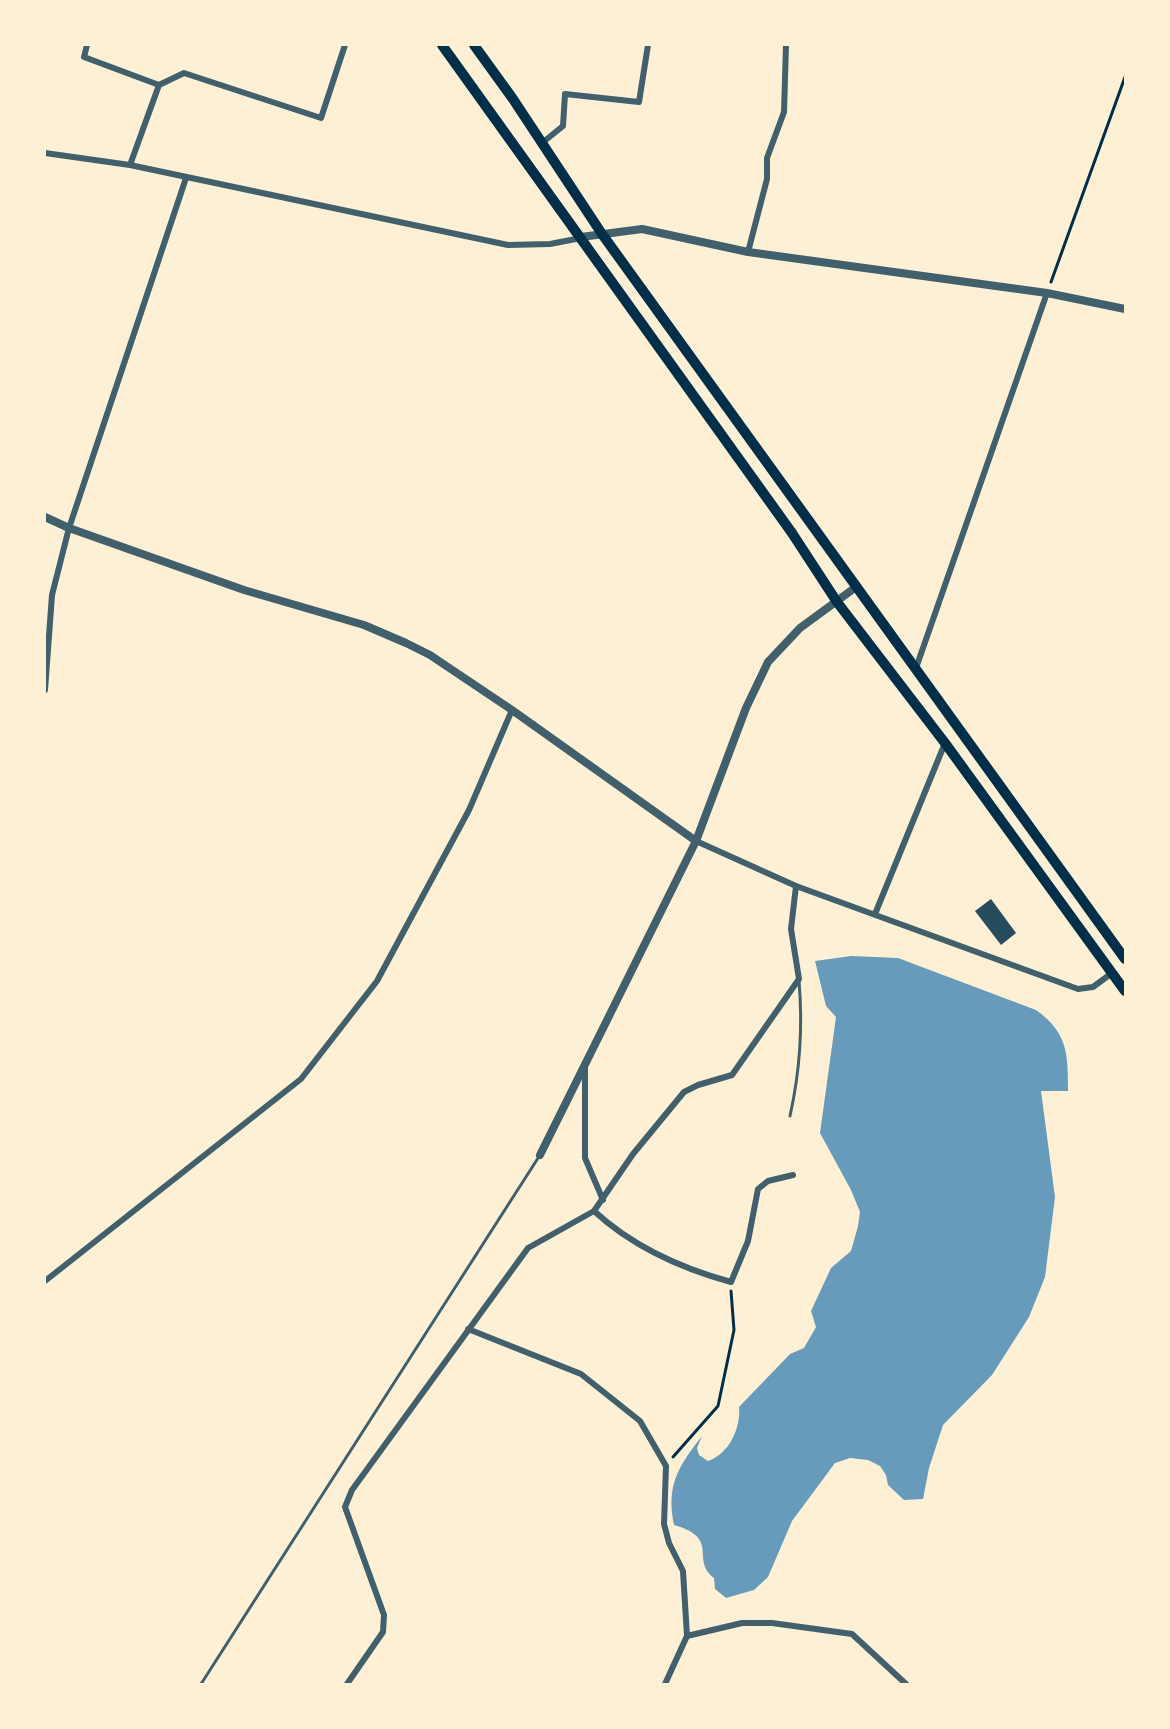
<!DOCTYPE html>
<html>
<head>
<meta charset="utf-8">
<style>
	body { margin:0 }
	#map { position:relative; width:1170px; height:1729px; overflow:hidden; background:#fdf0d5; font-family:"Alegreya Sans",sans-serif }
	canvas { display:block }
	.frame { position:absolute; inset:0; border:46px solid #fdf0d5; pointer-events:none }
</style>
</head>
<body>
<div id="map">
<canvas width="1170" height="1729"></canvas>
<div class="frame"></div>
</div>
<script>
const ctx = document.querySelector('canvas').getContext('2d');
ctx.lineJoin = 'round';
function fill(path, color) {
  ctx.fillStyle = color;
  ctx.fill(path, 'evenodd');
}
function trace(path, color, width, dash) {
  ctx.strokeStyle = color;
  ctx.lineWidth = width;
  ctx.lineCap = dash ? 'butt' : 'round';
  ctx.setLineDash(dash || []);
  ctx.stroke(path);
}
const water = new Path2D(`
	M851 956 898 958 1036 1010C1068 1033 1068 1054 1068 1091H1041L1055 1197 1045 1277 1029 1317 992 1375 943 1425 929 1468 923 1499 904 1500 888 1485 886 1475 880 1466 868 1460 850 1458 835 1463 792 1521 768 1577 754 1590 726 1598 715 1589 714 1578C690 1560 721 1538 674 1525 666 1485 678 1467 702 1436L697 1448 699 1455 708 1461C729 1454 741 1428 739 1407L790 1354 804 1348 816 1327 811 1311 831 1268 851 1251 858 1226 860 1212 851 1190 820 1133 836 1017 826 1006 815 961Z`);
const building = new Path2D(`
	M991 899 1016 933 1001 945 975 911Z`);
const path = new Path2D(`
	M1051 282 1125 77
	M673 1457 718 1406 734 1330 731 1291`);
const service = new Path2D(`
	M790 1116C800 1071 803 1027 799 981
	M201 1684 540 1155`);
const minor = new Path2D(`
	M87 45 84 57 159 85 130 165
	M159 85 184 73 321 118 345 45
	M542 143 563 126 565 94 639 102 648 45
	M45 153 130 165 508 245 550 244 581 238
	M748 252 767 179V158L784 112 786 45
	M916 668 1047 293
	M45 690 52 595 69 528 186 178
	M696 841 796 886 1078 989 1093 987 1112 973
	M875 914 945 743
	M585 1068V1158L603 1200
	M594 1211C633 1247 680 1268 731 1282L748 1241 758 1189 768 1181 793 1175
	M45 1281 301 1079 377 981 469 810 512 710
	M468 1329 581 1374 640 1421 666 1466 664 1524 669 1543 683 1571 687 1636 665 1684
	M687 1636 742 1623H772L852 1634 906 1684
	M347 1684 383 1632 384 1615 345 1507 352 1490 528 1248 594 1211 633 1154 684 1092 698 1085 732 1075 799 979 791 929 796 886`);
const tertiary = new Path2D(`
	M581 237 642 229 748 252 1047 293 1125 309
	M45 517 69 528 244 590 364 625 406 643 430 655 512 710 696 841
	M540 1155 696 841 746 708 768 662 800 628 856 587`);
const primary = new Path2D(`
	M442 45 792 533 837 602 945 743 1125 991
	M474 45 513 99 602 234 1125 959`);
fill(water, '#669bbc');
fill(building, '#264d5e');
trace(path, '#003049', 3);
trace(service, '#3f606c', 3);
trace(minor, '#3f606c', 6);
trace(tertiary, '#3f606c', 8);
trace(primary, '#003049', 10);
</script>
</body>
</html>
